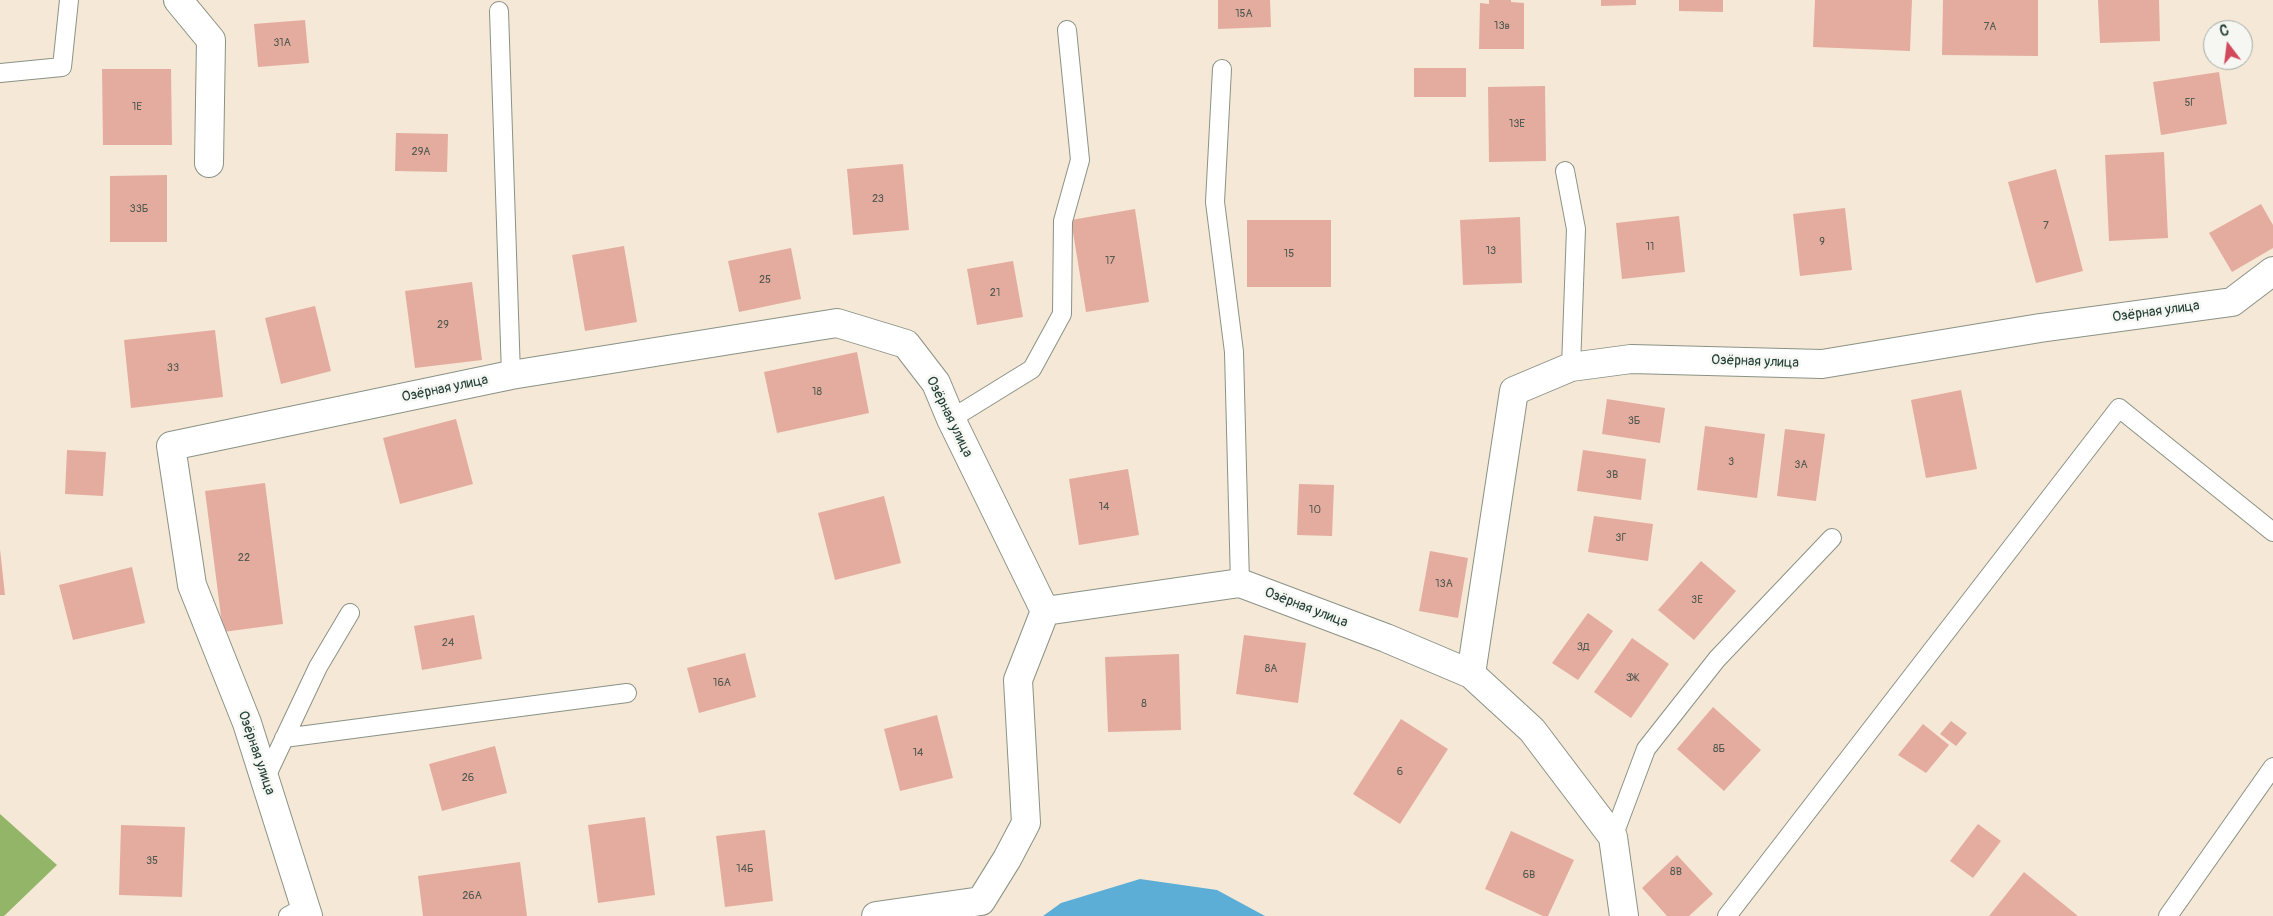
<!DOCTYPE html>
<html>
<head>
<meta charset="utf-8">
<style>
	body { margin:0 }
	#map { position:relative; width:2273px; height:916px; overflow:hidden; background:#f5e8d6; font-family:Pangolin,sans-serif }
	canvas { display:block }
	.north { position:absolute; left:2203px; top:20px; width:50px; height:50px; box-sizing:border-box; background:#f6f6f2; border:1px solid #a0aca6; border-radius:50%; rotate:345deg; font-size:14px; font-weight:700; line-height:20px; text-align:center; color:#1f3d34 }
	.north::after { content:''; display:block; margin:auto; width:18px; height:22px; background:#d1495b; clip-path:polygon(50% 0,100% 100%,50% 72%,0 100%) }
</style>
</head>
<body>
<div id="map">
<canvas width="2273" height="916"></canvas>
<div class="north">С</div>
</div>
<script>
const ctx = document.querySelector('canvas').getContext('2d');
ctx.lineJoin = 'round';
function fill(path, color) {
  ctx.fillStyle = color;
  ctx.fill(path, 'evenodd');
}
function trace(path, color, width, dash) {
  ctx.strokeStyle = color;
  ctx.lineWidth = width;
  ctx.lineCap = dash ? 'butt' : 'round';
  ctx.setLineDash(dash || []);
  ctx.stroke(path);
}
function label(font, color, halo, rows, align = 'center') {
  ctx.font = font + ' Pangolin,sans-serif';
  ctx.lineWidth = 5;
  ctx.setLineDash([]);
  ctx.textBaseline = 'middle';
  ctx.strokeStyle = halo;
  ctx.fillStyle = color;
  for (const [text, x, y, turn = 0] of rows) {
    ctx.save();
    ctx.translate(x, y);
    ctx.rotate((+turn || 0) * Math.PI / 180);
    ctx.textAlign = isNaN(turn) ? turn : align;
    if (halo) ctx.strokeText(text, 0, 0);
    ctx.fillText(text, 0, 0);
    ctx.restore();
  }
}
const forest = new Path2D(`
	M0 814 57 865 4 916H0Z`);
const water = new Path2D(`
	M1140 879 1217 890 1265 916H1043L1061 903Z`);
const building = new Path2D(`
	M1218 0H1270L1271 27 1218 29Z
	M1489 0H1511V2L1524 3V49H1479L1480 3 1489 4Z
	M1601 0H1636V5L1601 6Z
	M1679 0H1723V12L1679 11Z
	M1815 0H1912L1910 51 1813 47Z
	M1943 0H2038V56L1942 55Z
	M2098 0H2159L2160 41 2100 43Z
	M305 20 309 63 258 67 254 24Z
	M1414 68H1466V97H1414Z
	M102 69H171L172 145H103Z
	M2219 72 2227 124 2161 135 2153 82Z
	M1545 86 1546 161 1489 162 1488 87Z
	M396 133 448 134 447 172 395 171Z
	M2164 152 2168 238 2109 241 2105 155Z
	M903 164 909 230 853 235 847 169Z
	M2056 169 2083 271 2036 283 2008 182Z
	M167 175V242H110V176Z
	M2261 204 2273 225V248L2232 272 2209 233Z
	M1845 208 1852 270 1800 276 1793 214Z
	M1135 209 1149 302 1086 312 1071 220Z
	M1679 216 1685 272 1622 279 1616 223Z
	M1520 217 1522 283 1463 285 1460 220Z
	M1247 220H1331V287H1247Z
	M624 246 637 322 585 331 572 255Z
	M791 248 801 299 739 312 728 261Z
	M1013 261 1023 317 977 325 967 269Z
	M472 282 482 360 415 368 405 291Z
	M315 306 331 371 281 384 265 318Z
	M215 330 223 397 131 408 124 340Z
	M857 352 869 413 777 433 764 372Z
	M1961 390 1977 469 1926 478 1911 400Z
	M1607 399 1665 408 1660 443 1602 434Z
	M456 419 473 484 400 504 383 438Z
	M1705 426 1765 434 1757 498 1697 490Z
	M1785 429 1825 434 1816 501 1777 496Z
	M67 450 106 452 103 496 65 494Z
	M1583 450 1646 459 1641 500 1577 491Z
	M1128 469 1139 535 1079 545 1069 479Z
	M265 483 283 624 223 632 205 491Z
	M1299 484 1334 485 1332 536 1297 535Z
	M884 496 901 563 835 580 818 513Z
	M1594 516 1653 524 1648 561 1588 552Z
	M0 549 5 595H0Z
	M1430 551 1468 558 1458 618 1419 611Z
	M1701 561 1736 591 1694 640 1658 610Z
	M132 567 145 623 73 640 59 585Z
	M1588 613 1613 631 1578 680 1552 663Z
	M474 615 482 659 422 670 414 626Z
	M1244 635 1306 643 1298 703 1236 694Z
	M1632 638 1669 664 1631 718 1594 692Z
	M745 653 756 697 699 713 687 668Z
	M1179 654 1181 730 1108 732 1105 657Z
	M1713 707 1761 750 1724 791 1677 749Z
	M937 715 953 778 900 791 884 729Z
	M1401 719 1448 749 1400 824 1353 794Z
	M1951 721 1967 733 1956 746 1940 734Z
	M1923 724 1949 745 1926 773 1898 755Z
	M495 746 507 793 442 811 429 764Z
	M645 817 655 895 598 903 588 825Z
	M1978 824 2001 841 1973 878 1950 861Z
	M121 825 185 827 182 897 119 895Z
	M765 830 773 901 725 907 716 836Z
	M1511 831 1574 860 1548 916H1543L1485 889Z
	M1677 855 1713 894 1689 916H1667L1642 888Z
	M520 862 527 916H423L418 876Z
	M2024 872 2078 916H1989Z`);
const service = new Path2D(`
	M499 11 511 375
	M1222 69 1215 202 1234 352 1240 583
	M0 73 62 67 69 0
	M1565 171 1576 229 1571 367
	M951 419 1032 369 1062 314 1063 221 1080 160 1067 30
	M284 738 627 693
	M265 779 318 667 350 613
	M1613 837 1646 749 1717 659 1832 538
	M288 916 305 907
	M1727 916 2119 408 2273 532
	M2168 916 2273 767`);
const minor = new Path2D(`
	M178 0 211 40 209 163
	M1045 611 1240 583 1386 638 1471 674 1532 730 1613 837 1624 916
	M1471 674 1514 391 1571 367 1631 359 1822 364 2040 328 2232 302 2273 271
	M308 916 247 723 192 585 171 446 511 375 837 323 906 344 936 383 951 419 1045 611 1018 680 1026 823 1007 859 981 901 876 916`);
const numberNames = [
	["15А",1244,14],
	["13в",1502,26],
	["7А",1990,27],
	["31А",282,43],
	["5Г",2190,103],
	["1Е",137,107],
	["13Е",1517,124],
	["29А",421,152],
	["23",878,199],
	["33Б",139,209],
	["7",2046,226],
	["9",1822,242],
	["11",1650,247],
	["13",1491,251],
	["15",1289,254],
	["17",1110,261],
	["25",765,280],
	["21",995,293],
	["29",443,325],
	["33",173,368],
	["18",817,392],
	["3Б",1634,421],
	["3",1731,462],
	["3А",1801,465],
	["3В",1612,475],
	["14",1104,507],
	["10",1315,510],
	["3Г",1621,538],
	["22",244,558],
	["13А",1444,584],
	["3Е",1697,600],
	["24",448,643],
	["3Д",1583,647],
	["8А",1271,669],
	["3Ж",1632,678],
	["16А",722,683],
	["8",1144,704],
	["8Б",1719,749],
	["14",918,753],
	["6",1400,772],
	["26",468,778],
	["35",152,861],
	["14Б",745,869],
	["8В",1676,872],
	["6В",1529,875],
	["26А",472,896]
];
const streetNames = [
	["Озёрная улица",2156,312,-8],
	["Озёрная улица",1755,362,2],
	["Озёрная улица",445,389,-12],
	["Озёрная улица",949,417,64],
	["Озёрная улица",1306,608,21],
	["Озёрная улица",256,753,71]
];
fill(forest, '#93b568');
fill(water, '#5caed7');
fill(building, '#e4ac9f');
trace(service, '#8a9285', 20);
trace(minor, '#8a9285', 30);
trace(service, '#fff', 18);
trace(minor, '#fff', 28);
label('11px', '#50594f', null, numberNames);
label('14px', '#1f3d34', '#f6f6f2', streetNames);
</script>
</body>
</html>
